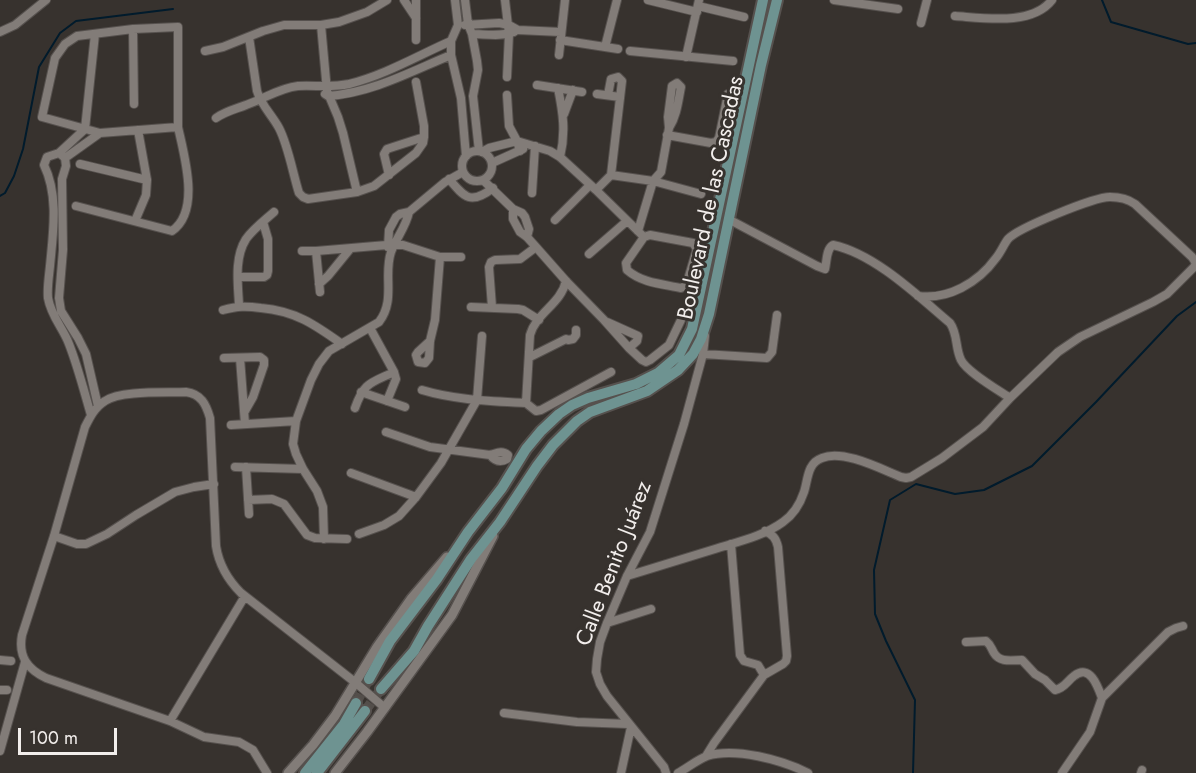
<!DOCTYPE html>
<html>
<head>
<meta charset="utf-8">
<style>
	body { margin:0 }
	#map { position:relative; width:1196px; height:773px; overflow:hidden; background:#37322e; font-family:Jost,sans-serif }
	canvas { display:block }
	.scale { position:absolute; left:18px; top:728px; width:99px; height:27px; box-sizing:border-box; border:3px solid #f2eeec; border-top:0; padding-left:8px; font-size:18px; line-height:21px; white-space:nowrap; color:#f2eeec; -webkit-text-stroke:4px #37322e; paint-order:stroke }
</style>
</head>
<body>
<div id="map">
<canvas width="1196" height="773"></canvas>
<div class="scale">100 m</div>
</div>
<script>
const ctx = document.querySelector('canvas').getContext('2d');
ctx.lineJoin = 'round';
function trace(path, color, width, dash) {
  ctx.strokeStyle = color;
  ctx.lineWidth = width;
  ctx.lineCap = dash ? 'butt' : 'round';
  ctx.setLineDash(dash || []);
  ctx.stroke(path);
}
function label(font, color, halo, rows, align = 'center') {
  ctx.font = font + ' Jost,sans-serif';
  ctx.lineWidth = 6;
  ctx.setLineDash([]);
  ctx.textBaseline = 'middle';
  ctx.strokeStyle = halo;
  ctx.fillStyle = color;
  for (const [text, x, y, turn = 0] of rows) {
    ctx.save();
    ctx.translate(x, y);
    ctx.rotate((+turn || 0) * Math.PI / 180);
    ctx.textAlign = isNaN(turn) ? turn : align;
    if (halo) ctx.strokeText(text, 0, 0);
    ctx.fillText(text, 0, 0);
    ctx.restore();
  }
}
const stream = new Path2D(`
	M1102 0 1111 22 1188 44 1196 43
	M0 196 5 193 14 176 23 149 39 67 60 33 76 21 173 9
	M913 773 915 700 886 641 875 614 874 570 890 500 916 484 955 494 984 490 1032 466 1096 402 1177 316 1196 302`);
const secondaryTunnel = new Path2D(`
	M356 703 369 679
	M365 711 381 689`);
const minor = new Path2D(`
	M404 0 416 18
	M455 0 458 25 451 41V55L461 98 466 156
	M465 0 468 24 472 34 477 61 478 70 473 96 479 151
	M505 0 509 34 507 77
	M648 0 697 12
	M834 0 898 9
	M698 6 744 17
	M955 16C984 18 1032 26 1052 0
	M921 23 927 0
	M321 25 327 91 338 117 343 133 357 192
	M465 25 499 23 509 25 518 30 561 32
	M133 29 134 104
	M0 32 15 25 46 0
	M472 34C485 34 501 37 514 32
	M249 37 257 91C261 105 272 115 279 128 288 145 293 174 299 193L303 197 308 199 357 192 374 186 416 153 423 143 424 137V126L416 82
	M416 40V0
	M560 40 618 49
	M605 47 617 0
	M205 51 223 47 263 31 284 25H321L339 22 367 12 387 0
	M630 51 733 61
	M559 55 565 0
	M686 57 699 0
	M537 85 582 92
	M558 88C563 113 566 132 560 157
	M325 94 328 96C372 93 412 71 451 55
	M597 94 620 97
	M507 95 509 126 517 141 520 151
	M564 114 573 90
	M216 118C226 111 236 109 246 105 264 99 279 88 298 86 316 85 330 88 349 84 385 75 417 56 451 41
	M667 135 711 143 716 142 719 138 728 94
	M462 166a15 15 0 1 1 30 0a15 15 0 1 1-30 0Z
	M482 152 489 148 517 141 550 151 560 157 596 190 644 237
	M59 153 85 129 95 34
	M65 158 100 133 178 127V27L133 29 77 36 65 44 55 58 42 117 100 133
	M492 163 523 149
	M80 164 147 180
	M389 175 384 154 387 149 424 137
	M611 175 653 181 701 194
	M449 179C465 198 471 205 493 188
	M483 180 513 209 522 213 525 217 529 229 527 237
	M596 190 611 175 622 81 618 77 611 79 608 95
	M532 193 535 146
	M76 206 172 231C201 211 184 155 178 127
	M513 209V219L520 232 527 237 536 247 566 281 604 320 629 348 642 360 646 362 650 360 669 345 681 320
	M555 220 590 185
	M730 220 817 266 825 269C827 261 826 249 833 245 875 254 918 296 950 323 958 334 955 348 961 360 967 372 998 390 1010 398
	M135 221 146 195 147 180 138 130
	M638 231 653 181 661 172 669 128 668 117 672 86 677 83 681 87C678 102 677 115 669 128
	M650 235 693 243 697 249 687 283 685 286 681 288C662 284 642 283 627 270L626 263 644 237Z
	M388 247 389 230 396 217 400 214 409 212 445 182 463 172
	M302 251H316L387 245H403L440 257H461
	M316 251 320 292
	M589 254 627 221
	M238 277H264L267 275 268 271V239L263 222
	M319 284 328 276 350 249
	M239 305C238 284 234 258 246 239 253 229 265 220 274 212
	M471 307 518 309 523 310 539 320
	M492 307 489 267 491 262 495 260 520 259 536 247
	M223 310C238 306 246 306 261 308 295 311 314 324 342 344
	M607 322 638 336 637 341 629 348
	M370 328 394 372 396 379 387 401
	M430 341 418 352 416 355 418 362 425 363 429 358 430 341 435 320 440 257
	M703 354 767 358 772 352 777 315
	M530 357 566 339 568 340 573 339 576 335V330
	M224 358 260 357 264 360V365L253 397 245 411
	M240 358 245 424
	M422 390C455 400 491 401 526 403
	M361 392 405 407
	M526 403 530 335C536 313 561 304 566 281
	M526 403 536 411 541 410 611 372
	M355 408C364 382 371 383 394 372
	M91 415C84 391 78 367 69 344 63 328 51 316 48 298 47 288 49 276 50 266 53 233 59 196 44 165L47 157 59 153 65 158 66 166 62 179 63 250 59 298 61 311 78 338 86 354 98 406
	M231 425 296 421
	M386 432 430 447 490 455C497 453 502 450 508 455L507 459C500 463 495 461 490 455
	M235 467 303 469
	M246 467 249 514
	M351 473 416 497
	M248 500 272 499 284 504 307 535 315 538 347 539
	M359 534 384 525 399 516 416 497 441 463 477 400 482 336
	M54 536 77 544H86L107 534 136 515 175 492 194 487 214 484
	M324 539 323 507 317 491 303 469 296 454 293 444 296 421 311 380 319 364 329 351 379 322C396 300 383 275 391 252 396 238 406 227 409 212
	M731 544 740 655 744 661 758 665 764 675
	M627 576C656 567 686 558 715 549 737 542 764 536 783 522 793 515 800 504 804 492 808 480 807 463 822 458 843 449 881 469 901 477L906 478 911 477 942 458 983 427 1010 398 1058 352 1080 337 1153 302 1167 294 1194 267 1196 263 1192 257 1135 204C1128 199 1119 197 1110 197 1094 197 1018 228 1008 239 1004 244 1001 252 996 258 978 283 948 300 918 296
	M607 623 651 609
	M966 642 986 641C991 645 991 648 994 653 1000 663 1012 660 1022 660L1035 674 1045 680 1055 690C1065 688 1067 681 1074 676 1090 663 1098 687 1102 698
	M0 660 11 661
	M0 690H7
	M504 713 577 722 628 724
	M170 721 245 596
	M0 751 25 662
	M706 756 714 743 764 675 783 664 786 661 787 656 778 547C776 538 773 535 765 531
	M267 773 253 750 239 742 204 737 170 721 46 678C27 669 18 656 22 635L54 536 85 427C90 417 95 407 105 401 121 390 166 393 186 392 201 394 206 404 210 418L216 546C219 565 227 579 241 593L356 683 385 708
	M621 773 631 727
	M666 773 664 767 607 696 600 684 596 672 597 659 600 642 607 623 627 576 650 532 684 424 703 354 705 336
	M678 773C687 768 697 760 707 756 735 747 782 760 808 773
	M1062 773 1090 732 1102 698 1168 632 1176 628 1183 626
	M1141 773 1142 770`);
const tertiary = new Path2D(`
	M288 773 313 745 335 716 377 647 411 599 447 557
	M335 773 367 732 452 615 493 536`);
const secondary = new Path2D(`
	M369 679 390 641 437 579 468 532 502 488 526 449 541 431 559 414 572 405 588 398 636 384 658 373 679 355 692 329 763 0
	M381 689 414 651 428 626 471 559 500 522 537 466 553 445 577 421 590 412 647 391 678 370 693 354 701 339 709 314 761 65 777 0
	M305 773 344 724 356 703
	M317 773 365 711`);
const streetNames = [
	["Boulevard de las Cascadas",712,198,-78],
	["Calle Benito Juárez",615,564,-69]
];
trace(stream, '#011b2c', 2);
trace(secondaryTunnel, '#534e4a', 10, [10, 5]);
trace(minor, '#56514e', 10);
trace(tertiary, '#56514e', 12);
trace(secondary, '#56514e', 14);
trace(minor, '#827c78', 8);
trace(tertiary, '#827c78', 9);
trace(secondary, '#6e9391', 10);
label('22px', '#f2eeec', '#37322e', streetNames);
</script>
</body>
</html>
